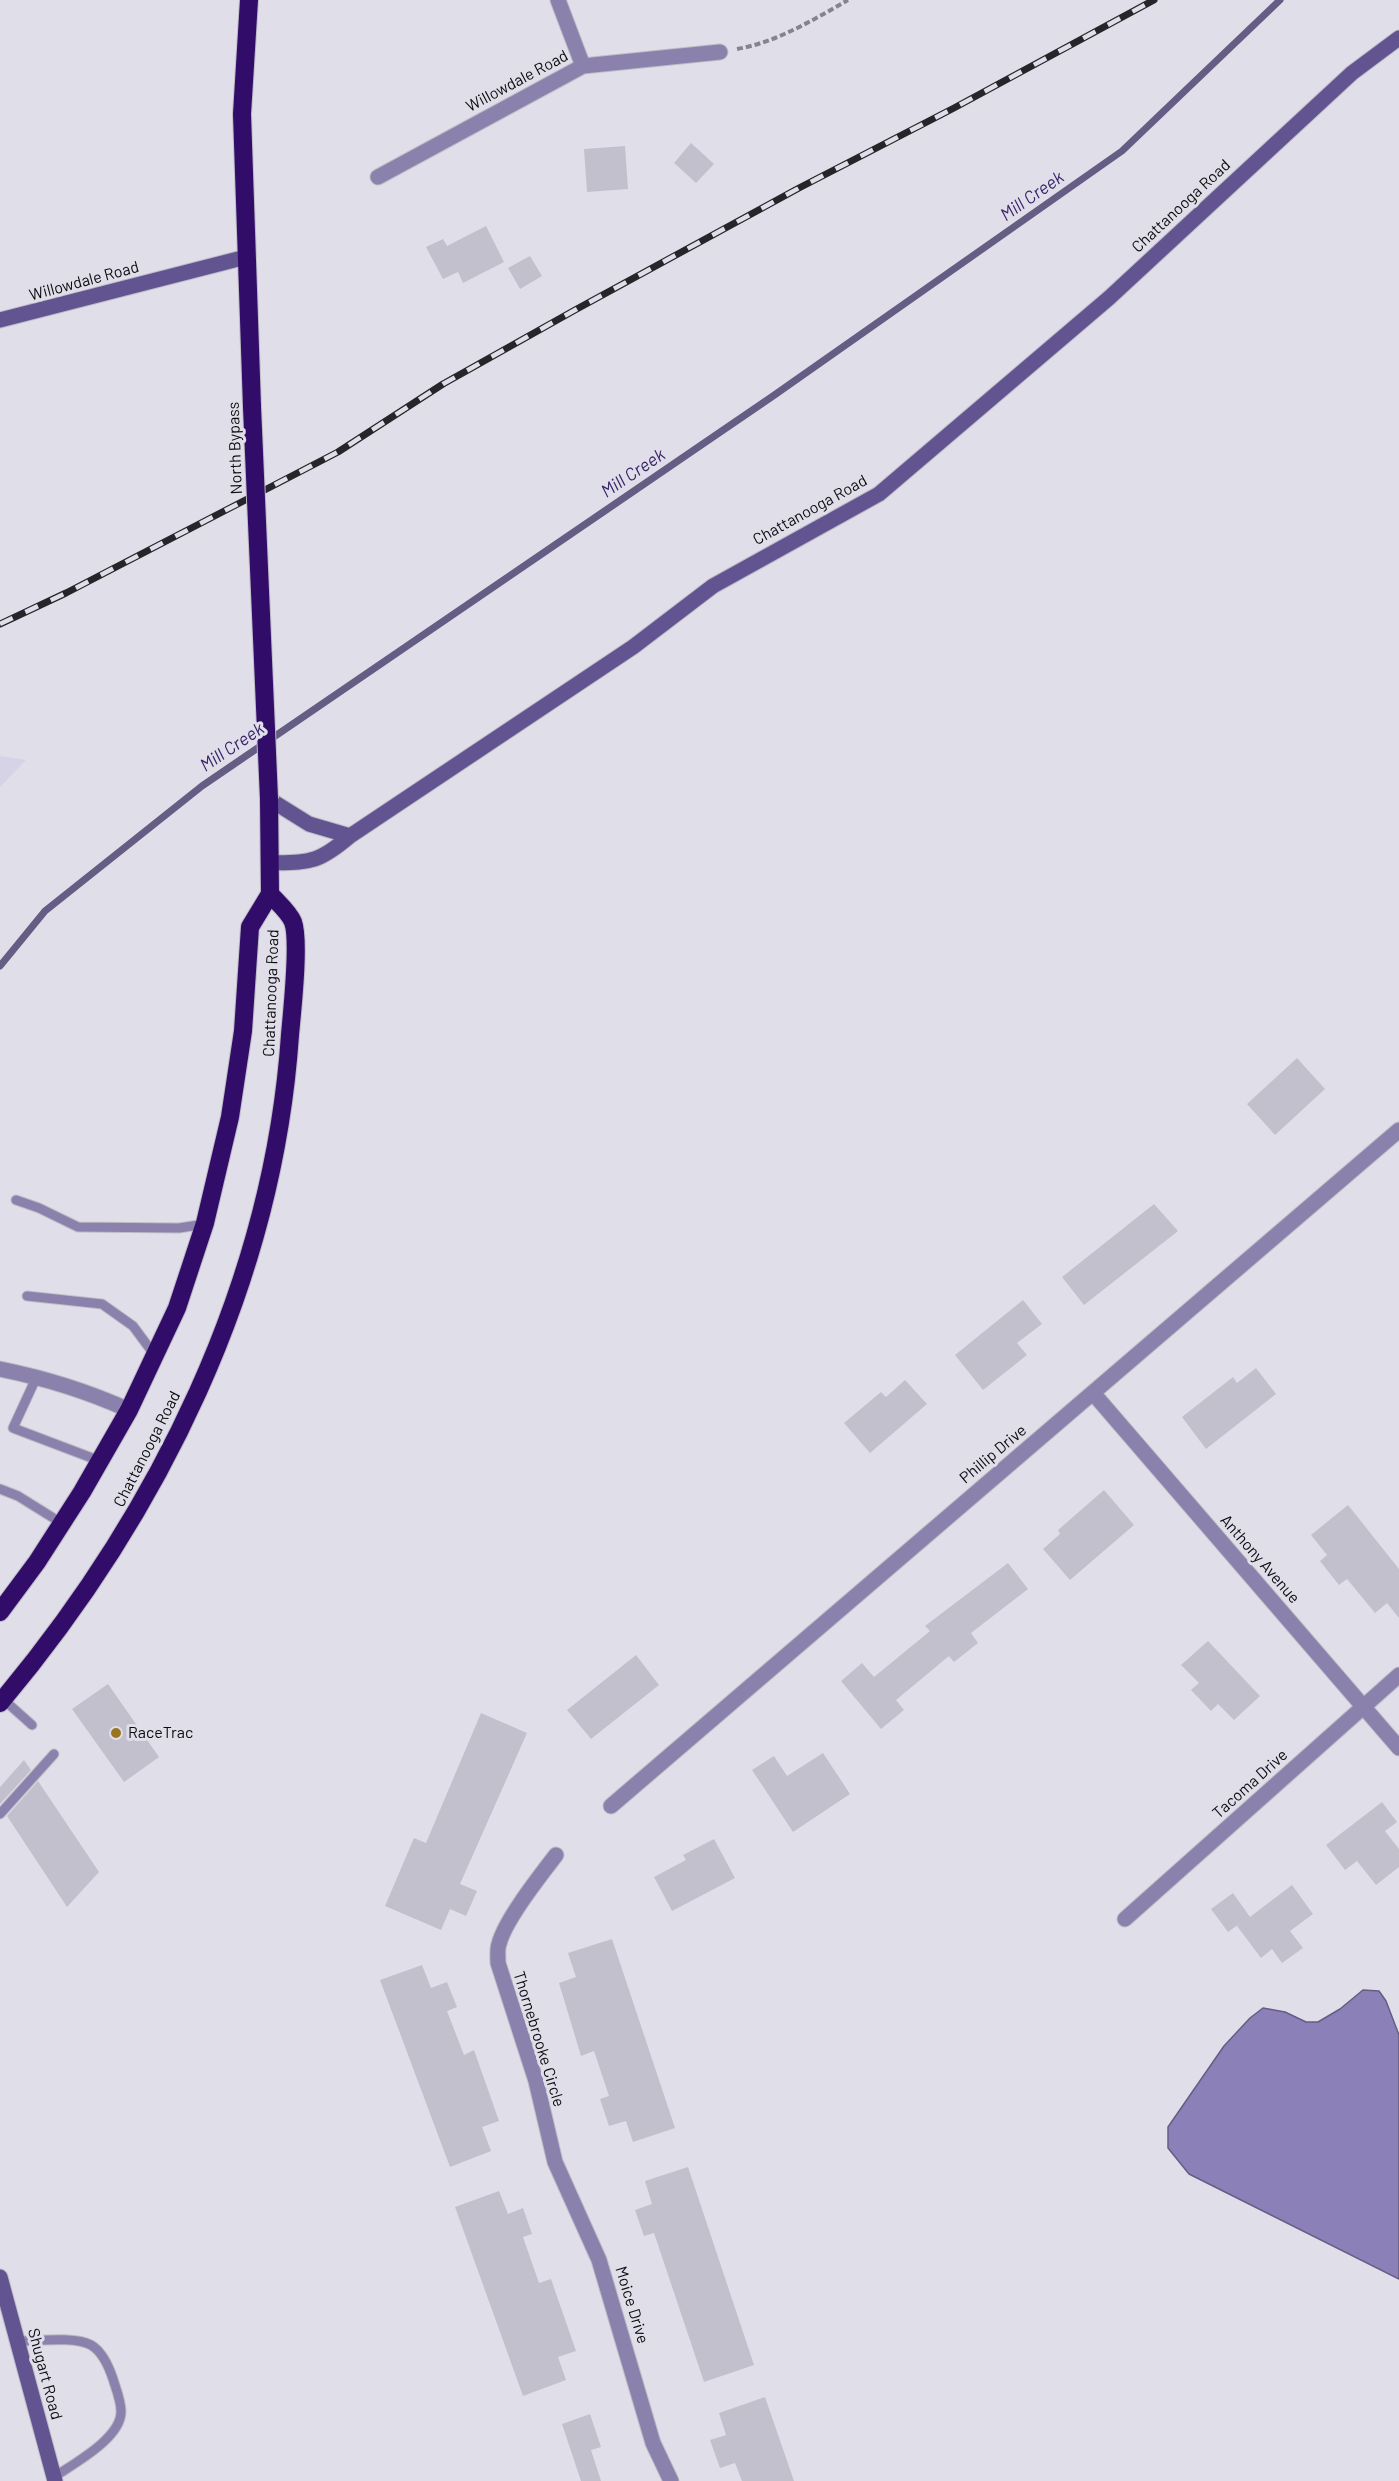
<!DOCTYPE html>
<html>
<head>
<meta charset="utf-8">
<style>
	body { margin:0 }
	canvas { display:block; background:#e0dee9 }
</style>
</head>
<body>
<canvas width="1399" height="2481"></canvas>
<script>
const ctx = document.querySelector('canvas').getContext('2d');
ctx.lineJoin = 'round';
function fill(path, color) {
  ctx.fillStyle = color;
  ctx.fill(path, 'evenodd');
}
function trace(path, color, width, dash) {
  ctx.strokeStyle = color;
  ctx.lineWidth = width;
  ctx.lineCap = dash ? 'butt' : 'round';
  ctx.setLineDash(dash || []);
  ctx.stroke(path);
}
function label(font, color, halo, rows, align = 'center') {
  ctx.font = font + ' Barlow,sans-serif';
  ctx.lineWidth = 6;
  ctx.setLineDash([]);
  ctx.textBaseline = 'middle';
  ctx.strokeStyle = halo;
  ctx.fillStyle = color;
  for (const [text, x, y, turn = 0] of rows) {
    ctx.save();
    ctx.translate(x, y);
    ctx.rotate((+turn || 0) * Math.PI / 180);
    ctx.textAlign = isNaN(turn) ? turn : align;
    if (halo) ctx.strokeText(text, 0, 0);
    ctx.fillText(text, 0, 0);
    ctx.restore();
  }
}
const built = new Path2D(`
	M0 756 26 760 0 787Z`);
const water = new Path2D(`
	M1363 1990 1379 1991 1386 2001 1399 2035V2279L1189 2174 1168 2148V2127L1224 2046 1250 2018 1263 2008 1285 2012 1306 2022H1318L1340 2009Z`);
const stream = new Path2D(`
	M0 966 45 911 202 786 773 396 1122 151 1280 0`);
const building = new Path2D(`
	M691 143 714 164 696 183 674 163Z
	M625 146 628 189 587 192 584 149Z
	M486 226 504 262 463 283 458 272 443 279 426 247 443 239 447 246Z
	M530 256 542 276 520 289 508 268Z
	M1297 1058 1325 1089 1275 1135 1247 1104Z
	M1154 1204 1178 1231 1084 1305 1062 1277Z
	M1023 1300 1042 1324 1017 1343 1027 1355 983 1390 955 1355Z
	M1256 1368 1276 1394 1206 1449 1182 1417 1233 1377 1237 1383Z
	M905 1380 927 1404 870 1453 844 1423 881 1392 886 1397Z
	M1104 1490 1134 1525 1070 1580 1043 1549 1060 1534 1058 1530Z
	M1348 1505 1399 1569V1618L1387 1603 1375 1613 1347 1579 1339 1585 1320 1561 1327 1555 1311 1535Z
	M1008 1563 1028 1589 971 1633 978 1643 954 1662 949 1656 896 1700 904 1710 881 1729 841 1681 862 1663 874 1677 930 1631 925 1626Z
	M1208 1641 1260 1696 1234 1720 1218 1704 1211 1711 1191 1690 1199 1683 1181 1665Z
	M636 1655 659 1685 591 1739 567 1710Z
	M108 1684 159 1757 124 1782 72 1709Z
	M481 1713 527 1733 460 1884 477 1891 466 1916 450 1909 441 1930 385 1906 414 1838 426 1843Z
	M823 1753 850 1794 793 1832 752 1770 774 1756 787 1776Z
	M24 1760 31 1770 0 1804V1787Z
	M38 1781 99 1872 67 1907 7 1816Z
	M1382 1802 1397 1822 1385 1831 1399 1849V1867L1376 1885 1357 1861 1345 1870 1326 1845Z
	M714 1839 735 1878 672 1911 654 1877 686 1860 683 1855Z
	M1292 1885 1313 1914 1290 1931 1303 1948 1282 1963 1272 1949 1261 1958 1237 1926 1242 1922 1228 1932 1211 1909 1233 1893 1250 1917Z
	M612 1939 675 2128 633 2142 626 2121 609 2126 600 2099 609 2096 594 2051 581 2056 559 1983 576 1977 568 1953Z
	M422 1965 431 1988 447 1982 457 2007 447 2011 464 2055 474 2050 499 2121 482 2127 491 2151 450 2167 380 1980Z
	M688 2167 754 2365 704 2382 654 2233 644 2236 635 2210 652 2204 645 2181Z
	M499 2191 508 2214 523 2208 532 2234 523 2237 539 2283 551 2279 576 2351 558 2357 566 2380 523 2396 455 2207Z
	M765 2397 794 2481H742L735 2463 720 2468 710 2440 726 2435 719 2413Z
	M590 2414 601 2447 591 2450 601 2481H581L562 2424Z`);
const path = new Path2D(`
	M737 49C777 42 813 20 848 0`);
const lane = new Path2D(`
	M16 1200 39 1208 78 1227 179 1228 205 1224
	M27 1296 102 1304 133 1326 156 1357
	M37 1376 13 1428 100 1461
	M0 1489 18 1496 63 1524
	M3 1699 32 1725
	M0 1814 54 1754
	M17 2341C36 2341 75 2336 91 2345 103 2352 109 2367 113 2379 116 2389 121 2401 121 2411 122 2438 73 2464 54 2477`);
const street = new Path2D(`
	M558 0 583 66
	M378 177 583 66 720 52
	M0 1369C45 1378 87 1391 129 1410
	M1093 1393 1399 1748
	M611 1806 1399 1130
	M556 1855C540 1876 505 1920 499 1944 497 1949 498 1957 498 1963L536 2081 555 2162 599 2260 653 2443 671 2481
	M1125 1919 1399 1675`);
const secondary = new Path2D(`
	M0 320 246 257
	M269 799 309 824 350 836
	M269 863C310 862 317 864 350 836L633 647 713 586 879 494 1109 298 1352 73 1399 38
	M0 2277 55 2481`);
const highway = new Path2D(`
	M249 0 242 114 252 407
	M269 799 270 894
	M0 1612 37 1562 82 1492 129 1410 177 1308 205 1223 230 1117 243 1031 250 927 270 894
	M0 1703C158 1515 273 1284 290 1035 292 1012 300 941 293 922 289 912 277 902 270 894`);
const rail = new Path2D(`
	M0 624 66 593 338 452 443 384 575 310 799 188 954 108 1154 0`);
const highwayBridge = new Path2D(`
	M252 407 269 799`);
const markers = [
	[116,1733,6,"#9a7520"]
];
const streetNames = [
	["Willowdale Road",517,81,-28],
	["Chattanooga Road",1181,206,-43],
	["Willowdale Road",84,281,-15],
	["North Bypass",235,448,-92],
	["Chattanooga Road",810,510,-29],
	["Chattanooga Road",271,993,-88],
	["Chattanooga Road",147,1449,-63],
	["Phillip Drive",993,1454,-40],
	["Anthony Avenue",1260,1559,49],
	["Tacoma Drive",1250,1784,-42],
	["Thornebrooke Circle",539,2039,73],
	["Moice Drive",632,2305,73],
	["Shugart Road",45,2374,75]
];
const poiNames = [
	["RaceTrac",128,1733]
];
const waterNames = [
	["Mill Creek",1032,196,-35],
	["Mill Creek",633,473,-34],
	["Mill Creek",232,747,-34]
];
fill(built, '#d6d3e6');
fill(water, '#8c80b8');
trace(water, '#665d85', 1.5);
trace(stream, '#665d85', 7);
fill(building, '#c2c0cc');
trace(lane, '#bebcc6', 11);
trace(street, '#bebcc6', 17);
trace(secondary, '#bebcc6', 17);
trace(highway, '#bebcc6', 20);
trace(path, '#85848c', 4, [6, 3]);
trace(lane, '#8a81ac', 9);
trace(street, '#8a81ac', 15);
trace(secondary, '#625391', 15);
trace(highway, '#320c69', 18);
trace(rail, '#27252a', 7);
trace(rail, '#e0dee9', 4.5, [14]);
trace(highwayBridge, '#bebcc6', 20, []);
trace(highwayBridge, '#320c69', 18);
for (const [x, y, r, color] of markers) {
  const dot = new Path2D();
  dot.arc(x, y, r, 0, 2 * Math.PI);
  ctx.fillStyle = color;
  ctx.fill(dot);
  trace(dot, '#e0dee9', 2);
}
label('16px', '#0c0b0f', '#e0dee9', streetNames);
label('16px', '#0c0b0f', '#e0dee9', poiNames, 'left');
label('italic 18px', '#3a2569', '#e0dee9', waterNames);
</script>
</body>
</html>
